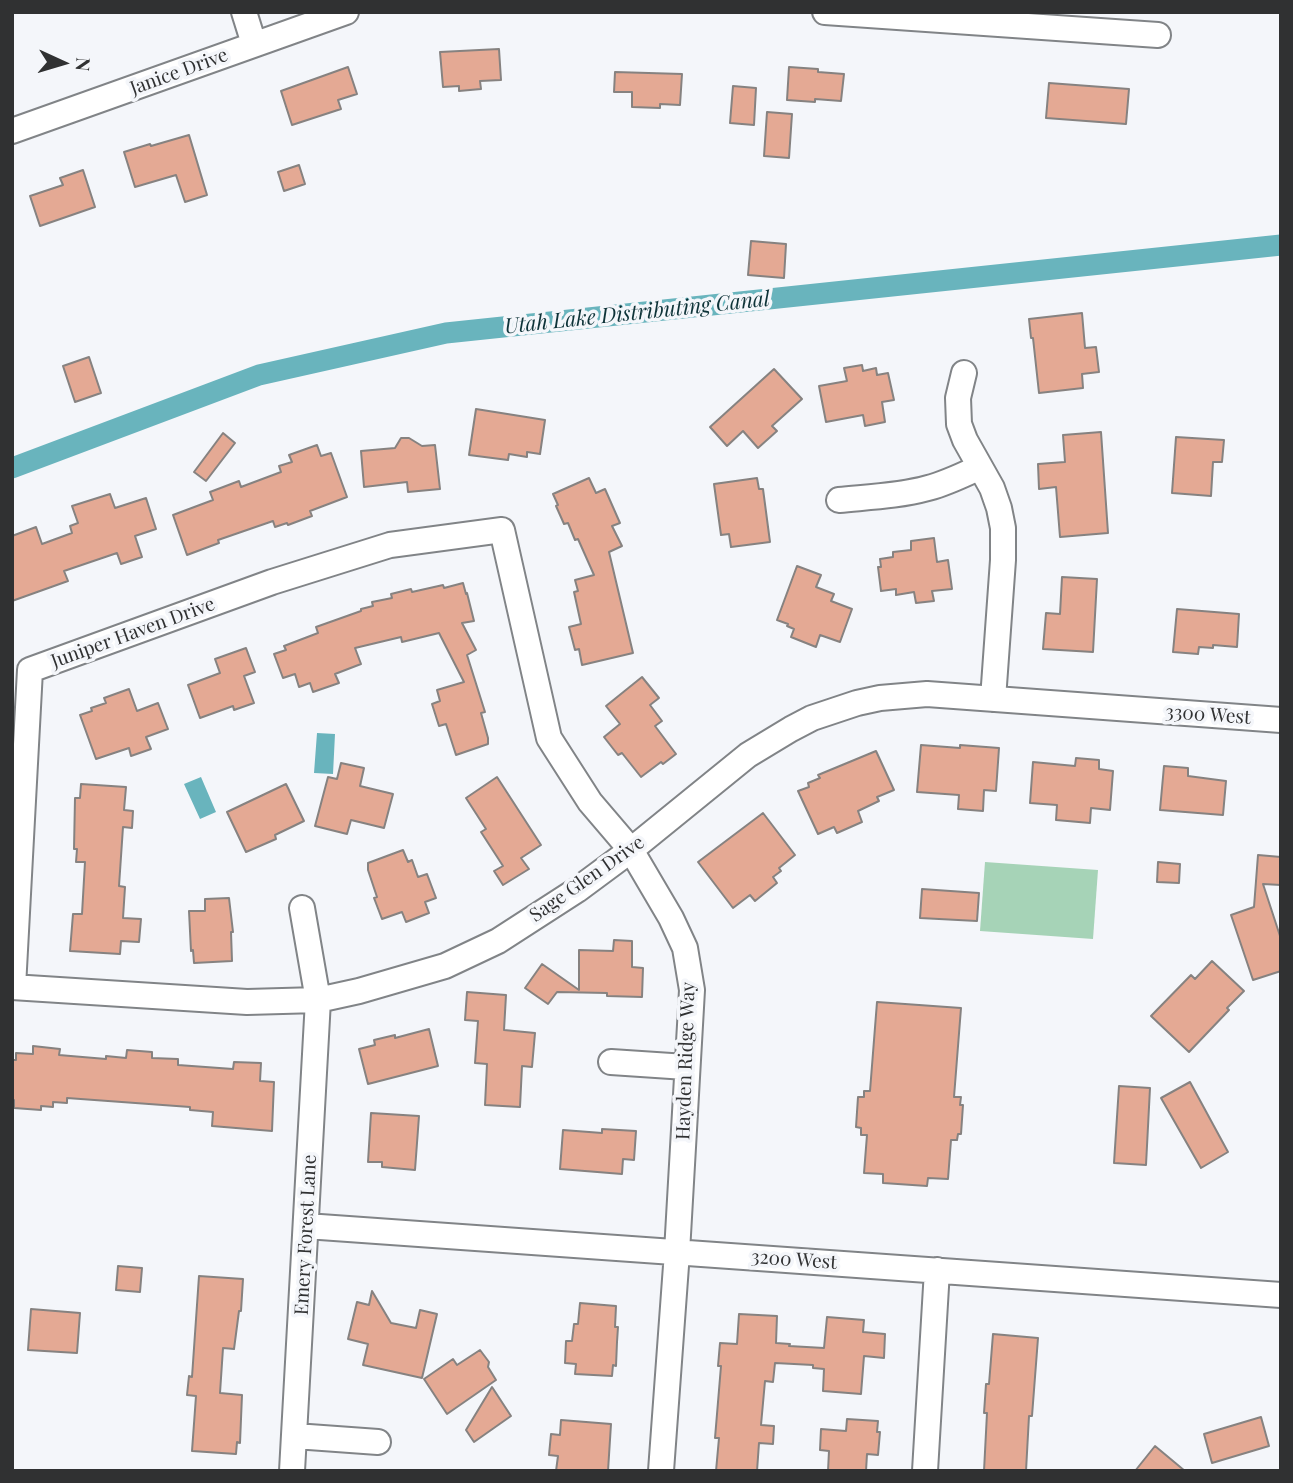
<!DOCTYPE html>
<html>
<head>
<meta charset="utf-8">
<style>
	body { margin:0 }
	#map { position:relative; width:1293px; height:1483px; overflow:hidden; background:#f4f6fa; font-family:"Playfair Display",serif }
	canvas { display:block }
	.frame { position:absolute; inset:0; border:14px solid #303132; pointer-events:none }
	.north { position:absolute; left:28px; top:28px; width:70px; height:70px; -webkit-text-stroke:5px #f4f6fa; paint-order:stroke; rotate:94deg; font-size:19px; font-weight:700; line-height:28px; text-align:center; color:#303132 }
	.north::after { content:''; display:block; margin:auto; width:24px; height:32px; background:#303132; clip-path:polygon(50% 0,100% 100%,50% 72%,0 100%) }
</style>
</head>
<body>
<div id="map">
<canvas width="1293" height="1483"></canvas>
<div class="frame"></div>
<div class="north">N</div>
</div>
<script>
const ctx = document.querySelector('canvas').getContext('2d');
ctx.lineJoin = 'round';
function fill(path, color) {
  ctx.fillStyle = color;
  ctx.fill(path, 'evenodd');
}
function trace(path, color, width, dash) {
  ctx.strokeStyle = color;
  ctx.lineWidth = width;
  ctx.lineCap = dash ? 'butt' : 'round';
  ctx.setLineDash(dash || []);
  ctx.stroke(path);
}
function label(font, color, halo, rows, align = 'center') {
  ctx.font = font + ' "Playfair Display",serif';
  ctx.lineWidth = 7;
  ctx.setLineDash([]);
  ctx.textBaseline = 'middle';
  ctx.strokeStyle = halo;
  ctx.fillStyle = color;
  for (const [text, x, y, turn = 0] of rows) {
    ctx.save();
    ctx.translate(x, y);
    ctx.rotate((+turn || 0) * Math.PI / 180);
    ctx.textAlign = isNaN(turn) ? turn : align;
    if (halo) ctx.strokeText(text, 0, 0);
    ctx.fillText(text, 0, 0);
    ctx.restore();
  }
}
const green = new Path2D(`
	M985 862 1098 870 1093 939 980 931Z`);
const water = new Path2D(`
	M317 733 335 734 333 774 314 773Z
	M201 777 216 812 200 819 184 784Z`);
const canal = new Path2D(`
	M12 468 259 375 446 333 1281 245`);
const building = new Path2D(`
	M499 49 501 80 480 81 481 89 459 91V86L443 87 440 52Z
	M348 67 357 94 338 100 341 109 292 125 281 91Z
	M789 67 818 69V72L844 74 841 101 815 99V102L787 100Z
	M615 72 682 74 680 105 660 104V108L632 107V92H614Z
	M1049 83 1129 89 1126 124 1046 118Z
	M733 86 756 88 754 125 730 123Z
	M767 112 792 114 789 158 764 156Z
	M189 135 207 195 185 202 176 175 135 187 124 152 150 144 151 146Z
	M299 165 305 184 284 191 278 172Z
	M83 170 95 207 40 226 30 196 63 185 60 178Z
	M751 241 786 244 784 278 748 275Z
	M1082 313 1085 348 1096 347 1099 372 1082 374 1083 388 1039 393 1033 338H1031L1029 319Z
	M89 357 101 393 75 402 63 366Z
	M862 365 863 371 876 368 877 375 888 373 894 400 882 402 885 422 865 426 863 415 826 422 819 386 847 381 844 368Z
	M774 369 802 399 772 426 777 431 758 448 743 431 727 446 710 427Z
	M476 409 545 420 540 454 527 452V457L509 454 508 460 469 455Z
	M1101 432 1108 533 1060 537 1056 487 1039 489 1038 464 1065 462 1063 435Z
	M223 433 235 443 206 481 194 472Z
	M1176 437 1224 440 1222 462H1213L1211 496 1172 493Z
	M401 438H409L422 446 435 445 440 489 408 492 407 482 364 487 361 451 395 448Z
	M317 445 321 456 331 453 347 497 310 511 312 516 288 525 287 523 275 527 273 521 218 540 219 543 187 555 173 515 213 500 210 492 239 481 241 487 281 472 279 466 292 462 289 455Z
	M589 478 596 493 605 489 620 523 612 526 622 546 609 552 633 653 582 665 579 649 575 650 569 627 581 624 574 592 578 591 575 580 594 575 578 539 575 540 568 523 564 524 556 506 558 505 553 494Z
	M757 478 759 489H763L770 542 731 547 729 534 721 535 714 484Z
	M110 494 115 508 146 498 156 529 135 536 142 557 121 564 117 553 64 571 68 581 12 601V536L36 527 42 544 72 533 70 526 78 523 72 506Z
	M934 538 937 562 948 560 952 589 932 591 934 601 916 603 914 592 896 595V589L881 591 878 567H881L880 559 893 557V552L911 550V541Z
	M797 566 821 575 816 587 834 594 831 601 852 609 840 642 820 635 816 647 791 637 794 629 787 626 788 624 777 620Z
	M1062 577 1097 579 1093 652 1043 649 1046 613 1060 614Z
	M463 583 466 594 467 593 474 621 462 623 476 650 467 655 485 712 481 713 488 738V744L456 755 446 724 439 726 432 704 440 701 437 690 464 682 439 633 402 642 401 637 355 648 361 664 335 674 339 683 313 692 310 683 299 687 295 674 283 678 274 654 286 650 284 646 318 633 316 627 361 611V609L373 606 372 602 392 598 391 594 411 589 412 592 443 585 444 588Z
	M1177 609 1239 614 1237 647 1213 645V648L1199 647 1198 654 1173 652Z
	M246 648 255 672 244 676 254 703 234 710 233 706 200 718 188 685 220 673 215 659Z
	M642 677 659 698 650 705 662 721 655 726 676 754 663 764 661 762 641 777 622 753 618 755 604 737 620 724 606 706Z
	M129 689 137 711 158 703 168 729 146 737 151 749 131 756 129 748 96 759 80 715 92 711 91 708 106 703 104 698Z
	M921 745 960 748V745L999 748 996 791 984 790 983 811 958 809 959 795 917 792Z
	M876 751 894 790 877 797 879 801 858 811 862 822 837 833 834 827 818 834 798 791 809 787 808 783 820 778 818 775Z
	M1076 758 1099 760V769L1113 771 1110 810 1091 808 1090 823 1056 820 1057 805 1030 803 1033 762 1075 766Z
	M341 763 364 768 360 786 393 794 384 828 351 820 347 834 315 826 328 777 337 779Z
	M1164 766 1188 768V776L1226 781 1223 815 1160 810Z
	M497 777 541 845 521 858 529 869 503 885 494 871 503 866 481 832 486 829 466 798Z
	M81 784 126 787 124 810 133 811 132 828 123 827 119 886 125 887 123 918 141 919 139 942 121 941 120 954 70 951 73 914H82L85 862H76L77 849H74L75 798H80Z
	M286 784 304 821 275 835 276 839 246 852 227 812Z
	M763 813 795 855 779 868 781 871 773 877 777 883 755 901 750 895 733 908 698 862Z
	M403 850 408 862 412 860 418 877 427 874 436 898 425 902 429 913 406 922 402 912 382 919 374 898 377 897 368 870V863Z
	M1258 855 1281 857V885L1263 884 1281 939V971L1253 980 1231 915 1254 907Z
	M1158 862 1180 864 1179 883 1157 882Z
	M922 889 979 893 977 921 920 918Z
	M229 898 233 932H231L232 961 194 963 193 950 191 951 189 911H205V899Z
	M614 940 632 941V967L643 968 642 997 607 996V993L557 992 548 1004 525 988 542 964 579 990V950L613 951Z
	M1212 961 1244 991 1227 1008 1229 1010 1189 1052 1151 1016 1191 975 1195 979Z
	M467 992 506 995 504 1030 535 1033 532 1067 522 1066 520 1107 485 1105 487 1064 475 1063 478 1021 465 1020Z
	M877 1002 961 1008 954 1097H961L960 1105H963L961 1134H958L957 1140H951L948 1179 928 1178 927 1186 883 1183V1174L864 1173 867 1135H861V1128L856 1127 858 1097H864V1091H870Z
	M429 1029 438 1066 368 1084 359 1049 375 1045 374 1040 395 1035V1038Z
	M33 1046 60 1049 59 1055 106 1059V1056L126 1058 127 1050 152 1052V1058L178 1059V1065L233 1069 234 1062 261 1063 260 1081 274 1082 272 1131 212 1126 213 1112 190 1110V1107L67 1098V1103L53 1102V1107L41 1106V1110L14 1108V1100H12V1060H16V1053L33 1054Z
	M1190 1082 1228 1152 1201 1168 1161 1098Z
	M1119 1086 1150 1088 1146 1165 1114 1163Z
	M371 1113 419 1116 415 1170 382 1167V1162H368Z
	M602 1129 636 1131 634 1160 623 1159 622 1174 560 1169 563 1130 602 1133Z
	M118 1266 142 1268 140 1292 116 1290Z
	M199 1276 243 1279 241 1311H239L234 1349 223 1348 220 1393 242 1395 240 1443 237 1442 236 1454 192 1451 196 1396 187 1395 189 1376 192 1377Z
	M372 1291 391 1323 416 1328 420 1310 437 1314 422 1378 363 1365 368 1344 348 1339 357 1302 369 1305Z
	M580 1303 616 1306 615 1327H618L617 1342 616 1366 613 1365 612 1376 575 1374 576 1364 565 1363 566 1341H572L574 1324H578Z
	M31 1309 80 1313 77 1353 28 1350Z
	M739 1314 777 1316 776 1343 790 1344 789 1346 824 1348 827 1317 864 1320 863 1332 885 1334 884 1358 864 1356 861 1394 823 1391 824 1369 813 1368V1365L775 1363 773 1382 765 1381 761 1425 774 1426 773 1444 759 1443 757 1471H716L719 1438H715L721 1366H718L720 1343 737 1344Z
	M993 1334 1038 1338 1032 1416H1029L1026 1471H984L987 1413H984L986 1384H989Z
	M480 1350 489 1362 488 1367 496 1380 447 1414 424 1379 453 1359 457 1365Z
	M492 1387 511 1416 474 1442 466 1430Z
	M1261 1417 1269 1446 1212 1463 1204 1434Z
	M847 1419 878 1421 877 1432H880L878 1455 867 1454 866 1471H828L829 1451 820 1450 821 1429 846 1431Z
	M561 1420 611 1424 608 1471H556L558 1456 549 1455 551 1434 560 1435Z
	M1155 1446 1185 1471H1135Z`);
const street = new Path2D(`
	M244 12 254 44
	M825 12 1158 35
	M12 131 346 12
	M964 373 958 398 959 424 965 440 992 488 999 508 1003 528V560L993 699
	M839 500C869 497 899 496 928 488 947 483 963 475 980 467
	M12 987 247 1002 318 1000 359 991 445 966 498 941 577 890 631 850 748 755 791 729 812 718 857 703 880 698 927 694 1281 720
	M13 987 30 670 272 582 390 545 502 530 549 738 590 802 631 850 671 918 685 948 692 990 677 1252 661 1471
	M611 1062 686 1067
	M306 1226 1281 1295
	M295 1436 378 1442
	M292 1471 318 1000 302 908
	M925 1471 937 1270`);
const streetNames = [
	["Janice Drive",179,72,-20],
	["Juniper Haven Drive",133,633,-20],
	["3300 West",1208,715,4],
	["Sage Glen Drive",587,879,-35],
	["Hayden Ridge Way",686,1061,-88],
	["Emery Forest Lane",306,1235,-87],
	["3200 West",794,1260,4]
];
const waterNames = [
	["Utah Lake Distributing Canal",637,313,-6]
];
fill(green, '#a6d3b7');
fill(water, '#69b4bd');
trace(canal, '#69b4bd', 21);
fill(building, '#e4a994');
trace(building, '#868280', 2);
trace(street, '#818487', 28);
trace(street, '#fff', 24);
label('19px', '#303132', '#f4f6fa', streetNames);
label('italic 21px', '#0e3338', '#f4f6fa', waterNames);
</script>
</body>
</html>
